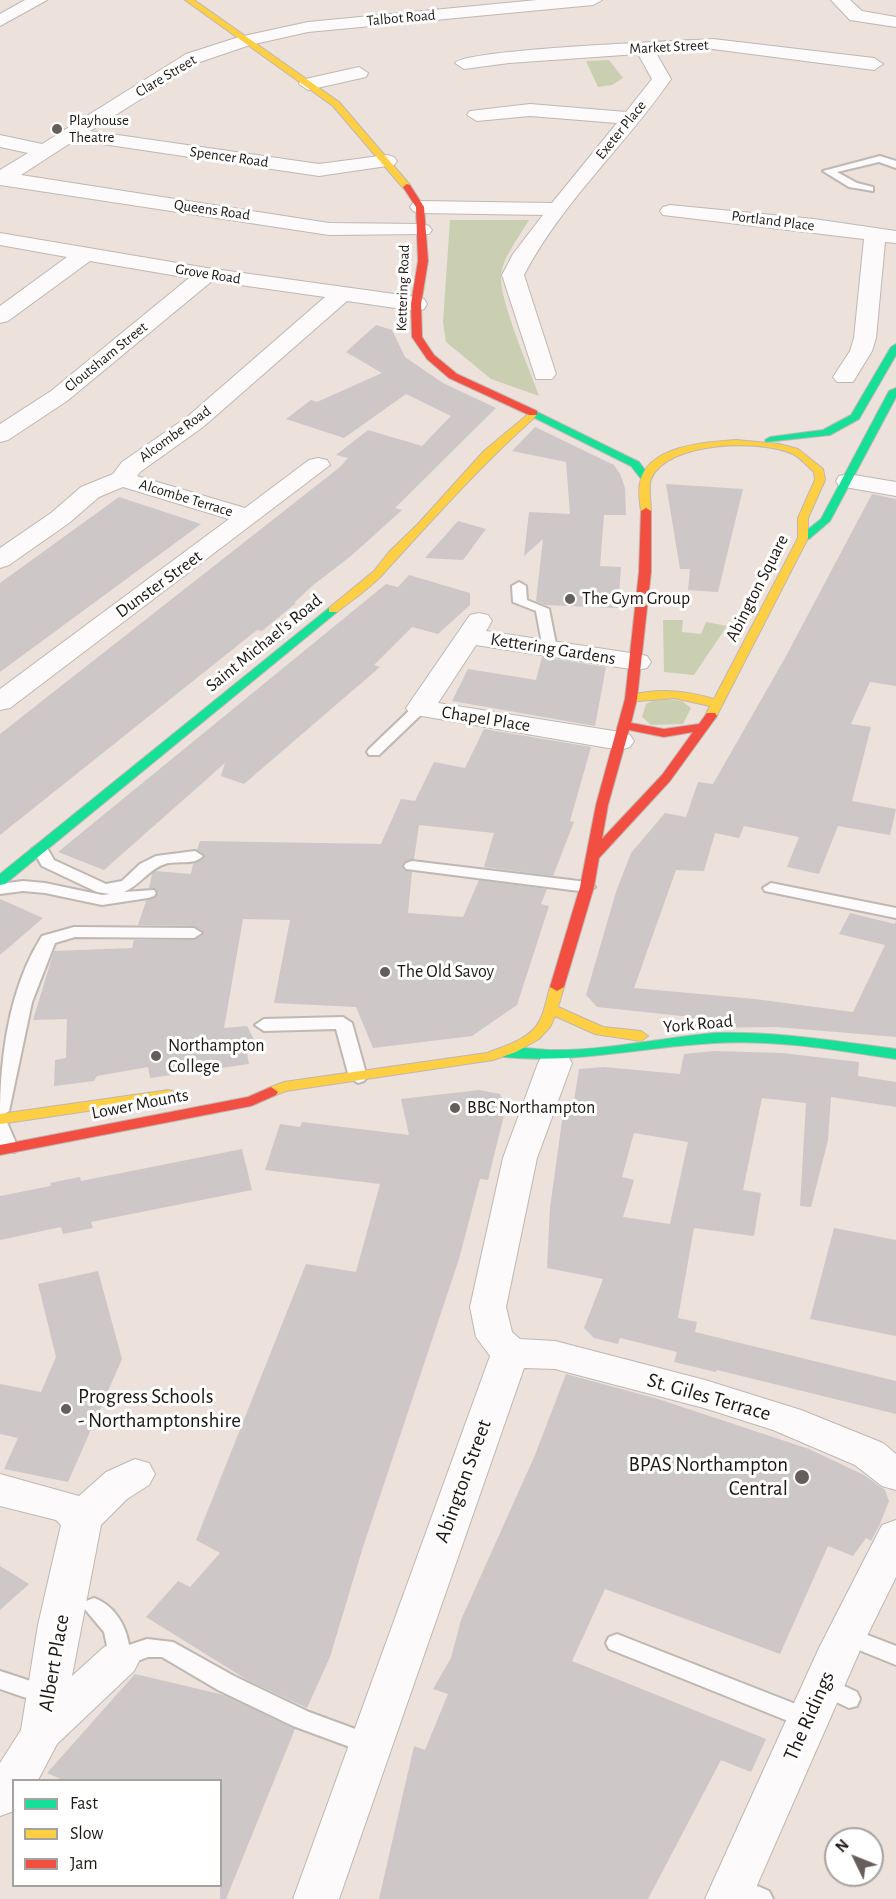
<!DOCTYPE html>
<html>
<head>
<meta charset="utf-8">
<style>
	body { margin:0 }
	#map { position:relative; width:896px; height:1899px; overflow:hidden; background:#ece1db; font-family:"Alegreya Sans",sans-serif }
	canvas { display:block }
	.legend { position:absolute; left:12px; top:1779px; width:210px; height:108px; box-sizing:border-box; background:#fff; border:2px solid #a5a3a1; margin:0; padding:8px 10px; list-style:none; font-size:18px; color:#1e1814 }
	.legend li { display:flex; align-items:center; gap:12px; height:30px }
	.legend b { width:30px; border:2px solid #a5a3a1 }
	.north { position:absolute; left:824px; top:1827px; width:60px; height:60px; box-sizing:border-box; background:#fff; border:2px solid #a5a3a1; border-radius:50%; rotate:313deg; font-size:16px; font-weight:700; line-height:24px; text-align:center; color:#1e1814 }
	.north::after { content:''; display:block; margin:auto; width:21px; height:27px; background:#665e5a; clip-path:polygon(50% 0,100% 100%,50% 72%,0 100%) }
</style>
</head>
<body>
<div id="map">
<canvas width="896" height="1899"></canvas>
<ul class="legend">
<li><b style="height:8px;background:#16e098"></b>Fast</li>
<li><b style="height:8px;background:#ffcf43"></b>Slow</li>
<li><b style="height:8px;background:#f24e42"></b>Jam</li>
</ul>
<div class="north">N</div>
</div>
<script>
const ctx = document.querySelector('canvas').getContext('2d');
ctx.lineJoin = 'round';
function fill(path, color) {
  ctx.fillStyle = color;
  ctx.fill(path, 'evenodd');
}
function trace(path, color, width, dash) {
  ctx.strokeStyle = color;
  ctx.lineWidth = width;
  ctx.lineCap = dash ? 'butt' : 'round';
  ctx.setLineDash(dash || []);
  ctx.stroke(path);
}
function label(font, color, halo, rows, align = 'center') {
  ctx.font = font + ' "Alegreya Sans",sans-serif';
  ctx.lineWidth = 6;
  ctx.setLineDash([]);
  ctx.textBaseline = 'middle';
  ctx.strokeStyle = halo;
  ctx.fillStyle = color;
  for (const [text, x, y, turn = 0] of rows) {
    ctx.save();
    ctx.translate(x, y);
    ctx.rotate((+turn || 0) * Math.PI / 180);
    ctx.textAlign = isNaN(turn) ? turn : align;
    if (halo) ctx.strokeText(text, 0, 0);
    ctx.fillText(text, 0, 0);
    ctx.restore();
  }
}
const green = new Path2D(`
	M609 60 623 78 612 85 598 87 586 61Z
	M450 220H529C520 236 502 258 501 277 500 302 530 370 539 396L491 379 446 342 443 322Z
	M663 620H683L682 632 701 634 706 622 727 626 694 675 664 672Z
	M658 698 682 701 691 708 683 724 651 725 642 717 646 704Z`);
const building = new Path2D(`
	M376 325 392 330 405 357 443 383 496 408 395 508 402 510 351 556 312 586 294 603H296L262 631 257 630 0 835V734L340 467 348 458 336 455 368 430 422 446 451 416 406 394 344 438 286 419 311 400 317 402 382 373 346 352Z
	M535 427 614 465 620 474 625 488 626 515H604L600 566 621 567 618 608 545 605 536 601 543 539 524 556 529 512 570 514 566 462 512 451Z
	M666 484 743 489 718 592 688 590 690 569H680Z
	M872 494 896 499V686L870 682 851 724 871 727 852 801 896 809 890 835 838 826 819 874 787 867 799 837 744 826 739 838 715 833 704 871 676 870 634 988 755 999 853 1012 885 945 839 934 850 913 895 924 896 921V1037L777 1027 689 1028 691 1017 597 1007 586 995 616 892 631 853 665 813 686 817 698 782 713 784 785 658Z
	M119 497 201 524 0 672V583Z
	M458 521 486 529 463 560 425 558Z
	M409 575 470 593V605L438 634 412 627 374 665 380 667 244 784 221 776 225 763 104 870 58 852 386 584 398 587Z
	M542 657 606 667 595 726 452 701 468 669 536 680Z
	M484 729 591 747 570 821 574 822 553 876 484 867 494 833 419 825 414 859 402 865 404 870 412 872 408 913 463 917 479 880 547 889 541 904 549 906 517 1005 472 1036 373 1048 356 1007 274 1003 290 920 243 919 224 1028 247 1026 261 1053 247 1054 249 1064 150 1078 148 1067 97 1076 94 1081 54 1086 55 1060 66 1058 67 1019 33 1020 54 951 132 948 134 940H194L203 935V931L194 926 138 925 146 901 158 894 156 889 149 888 152 874 155 871 191 874 193 864 205 856 197 850 200 841 381 844 401 799 415 801 434 762 465 768Z
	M0 899 43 918 0 955Z
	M714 1051 782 1053 859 1062 858 1076 896 1082V1107L831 1097 828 1140 811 1207 800 1206 806 1103 762 1098 743 1190 761 1193 754 1236 694 1228 678 1318 697 1322 695 1332 896 1381V1414L717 1370 716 1372 674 1362 677 1352 620 1338 618 1344 594 1338 584 1328 603 1279 547 1268 550 1208 564 1106 573 1107 579 1069 604 1067 680 1074 684 1054ZM634 1133 688 1142 670 1224 623 1217 634 1180 622 1177Z
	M479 1090 500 1094 506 1107 488 1180 480 1179 459 1259 363 1547 330 1657 307 1708 249 1681 146 1617 178 1581 190 1587 220 1553 196 1540 306 1264 356 1272 380 1184 265 1170 280 1124 300 1127 302 1122 409 1135 401 1099Z
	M242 1149 252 1190 91 1222 93 1228 63 1234 61 1227 0 1240V1196L51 1186 50 1183 80 1177 81 1181Z
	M834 1228 896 1240V1336L810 1319Z
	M98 1271 122 1359 68 1482 4 1469 18 1438 0 1434V1384L41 1392 56 1357 38 1284Z
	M566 1374 658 1399 809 1449 864 1475 885 1490 889 1501 880 1524 871 1541 866 1538 853 1556 828 1546 780 1654 605 1589 572 1661 766 1739 751 1772 721 1760 648 1899H379L414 1746 425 1750 448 1694 433 1689 451 1658 461 1620 535 1455Z
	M0 1566 29 1584 0 1610Z
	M135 1674 224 1695 295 1729 226 1899H220V1780H63L47 1773Z`);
const lane = new Path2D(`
	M880 156 896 161V168L879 162 837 172 857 183 873 187V191L849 187 823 171Z
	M519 582 526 586 527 600 549 609 557 649 555 652 550 653 543 649 536 611 513 602 512 586Z
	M420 704 425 705 427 708 425 711 379 755H369L367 752 369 749 415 705Z
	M40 844 46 846 54 860 106 884 122 881 140 864 156 856 195 851 203 856C194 866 177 860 165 864 149 869 140 885 124 892L154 890 156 893 154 896 148 898 102 905 45 893 23 891 0 894V884L23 881 45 883 102 895 110 894 97 892 42 866 32 849Z
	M412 861 587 882 595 887 587 892 406 869 404 866 406 863Z
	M771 883 896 908V918L765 891 763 888Z
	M74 927 194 928 202 933 194 938 75 937 55 943 32 1002 9 1111 0 1117C0 1057 9 988 42 936Z
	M343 1017 352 1023 367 1077 364 1081 358 1083 349 1077 336 1029 264 1031 255 1025 264 1019Z
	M0 1118 6 1120 18 1148 15 1152H3L0 1148Z
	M94 1598C114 1605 126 1625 129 1645L147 1639 173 1642 234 1676 309 1712 377 1737 380 1744 377 1751 369 1754 293 1726 218 1690 162 1657H148L119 1668 111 1665 104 1632 83 1607 86 1601Z
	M847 1627 896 1646V1665L839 1642 836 1636 839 1630Z
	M617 1634 816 1712 819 1719 816 1726 808 1729 609 1649 606 1643 609 1637Z
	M0 1671 55 1689 58 1696 55 1703 47 1705 0 1689Z
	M823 1676 857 1692 860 1699 857 1706 849 1708 815 1692 812 1685 815 1678Z
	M734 1876 769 1891 773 1899H736L726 1895 722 1887 726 1879Z`);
const street = new Path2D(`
	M25 0H47L0 26V14Z
	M537 0H602L593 5 308 32 250 45 200 62 90 131 319 164 387 155 394 157 397 161 394 165 319 176 75 140 21 175 329 223 422 224 429 226 432 230 429 234 329 235 0 185V170L28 153 0 147V135L42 144 186 54 239 37 308 22Z
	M831 0H850L862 11 896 17V27L850 20Z
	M713 39 874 58 883 64 874 70 713 49 656 53 671 79C625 146 561 203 524 275L556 374 552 379H536L502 275 513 254 543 215 420 213 413 211 410 207 413 203 420 201 552 203 617 123 530 116 477 121 467 115 470 111 530 104 626 112 652 79 638 54 509 63 464 69 455 63C464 49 681 41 713 39Z
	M359 67 368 73 366 77 308 90 299 84 301 80Z
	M670 205 814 219 896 231V243L885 242 876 338 872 351 853 382H837L833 377 850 351 854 338 864 239 663 215 660 211 663 207Z
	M0 233 207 268 416 297 424 299 427 304 424 309 416 311 347 301 203 427 140 472 137 476 245 508 309 460 318 458 327 460 330 465 10 708 0 710V689L229 519 123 487 99 497 69 523 9 565 0 568V548L51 513 81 487 113 474 122 462 187 417 325 297 212 281 67 401 8 440 0 442V424L51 391 189 278 90 261 8 321 0 323V306L67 257 0 245Z
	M848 474 896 482V496L839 486 836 481 839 476Z
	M479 613 488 615 492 621 486 631 637 654 647 656 651 662 647 668 637 670 476 645 438 703 620 732 630 735 634 741 630 747 620 750 410 714 406 708 470 615Z
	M555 1052 567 1055 572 1063 537 1158 506 1307 512 1332 520 1339 555 1341 705 1380 801 1410 883 1443 896 1454V1490L882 1486 855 1465 773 1430 704 1408 555 1369 524 1368 339 1899H293L490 1356 476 1337 470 1307 503 1158 538 1063 543 1055Z
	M135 1459 149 1463 155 1474 149 1485 127 1499 101 1525 72 1676 104 1647 119 1641 134 1647 140 1659 134 1671 57 1744 38 1780H14V1811L0 1816V1763L21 1730 38 1625 61 1525 56 1520 0 1506V1474L79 1496 106 1472Z
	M896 1520V1577L861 1648 751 1899H705L819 1648 882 1525Z`);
const fast = new Path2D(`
	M896 344V355L859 419 830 435 766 442 765 440 770 437 823 430 851 415 891 347Z
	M896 388V397L830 521 809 539H801V535L821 519 889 391Z
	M533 410 639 462 651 478 646 481 642 480 631 466 529 415 528 413Z
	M333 607 337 608V612L5 884 0 885V874L329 608Z
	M714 1033C775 1031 835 1041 896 1049V1059C836 1050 775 1039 714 1043 643 1047 575 1064 504 1057L497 1052C503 1044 539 1050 551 1050 605 1051 660 1038 714 1033Z`);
const slow = new Path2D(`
	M185 0H194L339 102 410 185V189H404L333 106Z
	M532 411 537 414 536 416C481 465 432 520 383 574 370 588 352 600 337 612H329V608L374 571 389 552 418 524 484 451Z
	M736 440 779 444 798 449 823 469 825 480 808 518V538L715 719H707L705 716 710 706 674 698 627 702 625 699 627 696C657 688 684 690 714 699L798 538V518L815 480 814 472C807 466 801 458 793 454 761 439 667 441 651 479 648 488 651 501 651 511L646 514 641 511C640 502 638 492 640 483 647 445 707 442 736 440Z
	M557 983 564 987 558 1007 603 1027 641 1031 648 1036 641 1041 595 1034 555 1016 550 1027 539 1039 516 1052 493 1060 286 1091 271 1097 264 1092 266 1089 284 1082 487 1053C505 1046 531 1039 540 1020 545 1010 547 998 550 987Z
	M169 1090 174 1092 176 1095 174 1098 0 1124V1114Z`);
const jam = new Path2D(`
	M407 184 410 185 424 207 428 261 421 304 422 337 434 355 457 374 537 411V415H529L449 378 427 359 412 337 411 304 418 261 416 207 403 187Z
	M646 508 651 511V572L637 699 631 723 664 729 699 724 707 713H715L717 716 670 781 599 858 594 887 564 987 557 991 550 987 580 887 596 805 625 699 639 572 641 511ZM629 730 664 737 693 732 662 775 602 839 608 805Z
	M271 1087 278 1092 276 1095 251 1106 0 1155V1145L248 1097Z`);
const markers = [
	[57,129,6,"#665e5a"],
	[570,599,6,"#665e5a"],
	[385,972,6,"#665e5a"],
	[156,1056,6,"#665e5a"],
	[455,1108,6,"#665e5a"],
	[66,1409,6,"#665e5a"],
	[802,1477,8,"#665e5a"]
];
const farStreetnames = [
	["Talbot Road",401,18,-5],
	["Market Street",669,47,-3],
	["Clare Street",166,76,-31],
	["Exeter Place",621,130,-51],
	["Spencer Road",229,157,8],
	["Queens Road",212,210,8],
	["Portland Place",773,221,7],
	["Grove Road",208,274,9],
	["Kettering Road",403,288,-88],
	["Cloutsham Street",106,357,-39],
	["Alcombe Road",175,434,-36],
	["Alcombe Terrace",186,498,17]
];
const farPoinames = [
	["Playhouse",69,120],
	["Theatre",69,137]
];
const streetNames = [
	["Dunster Street",159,584,-36],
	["Abington Square",757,588,-63],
	["Saint Michael's Road",264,643,-39],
	["Kettering Gardens",553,649,9],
	["Chapel Place",486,719,9],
	["York Road",698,1024,-5],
	["Lower Mounts",140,1104,-11]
];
const poiNames = [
	["The Gym Group",582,599],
	["The Old Savoy",397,972],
	["Northampton",168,1046],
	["College",168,1067],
	["BBC Northampton",467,1108]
];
const nearPoinames = [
	["Progress Schools",78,1397],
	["- Northamptonshire",78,1421],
	["BPAS Northampton",788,1465,"right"],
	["Central",788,1489,"right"]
];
const nearStreetnames = [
	["St. Giles Terrace",709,1397,16],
	["Abington Street",463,1481,-70],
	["Albert Place",54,1663,-80],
	["The Ridings",809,1716,-66]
];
fill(green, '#cacfb1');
fill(building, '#cdc7c8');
trace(lane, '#bfb7b2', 4);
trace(street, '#bfb7b2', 2);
trace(fast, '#bfb7b2', 2);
trace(slow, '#bfb7b2', 2);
trace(jam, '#bfb7b2', 2);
fill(lane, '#fcfafa');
fill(street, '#fcfafa');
fill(fast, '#16e098');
fill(slow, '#ffcf43');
fill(jam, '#f24e42');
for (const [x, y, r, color] of markers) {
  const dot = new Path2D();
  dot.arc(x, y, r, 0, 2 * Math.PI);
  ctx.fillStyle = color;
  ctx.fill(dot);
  trace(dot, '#fff', 2);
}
label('15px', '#1e1814', '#fff', farStreetnames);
label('15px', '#1e1814', '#fff', farPoinames, 'left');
label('18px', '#1e1814', '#fff', streetNames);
label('18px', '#1e1814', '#fff', poiNames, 'left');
label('21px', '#1e1814', '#fff', nearPoinames, 'left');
label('21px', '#1e1814', '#fff', nearStreetnames);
</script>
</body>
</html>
